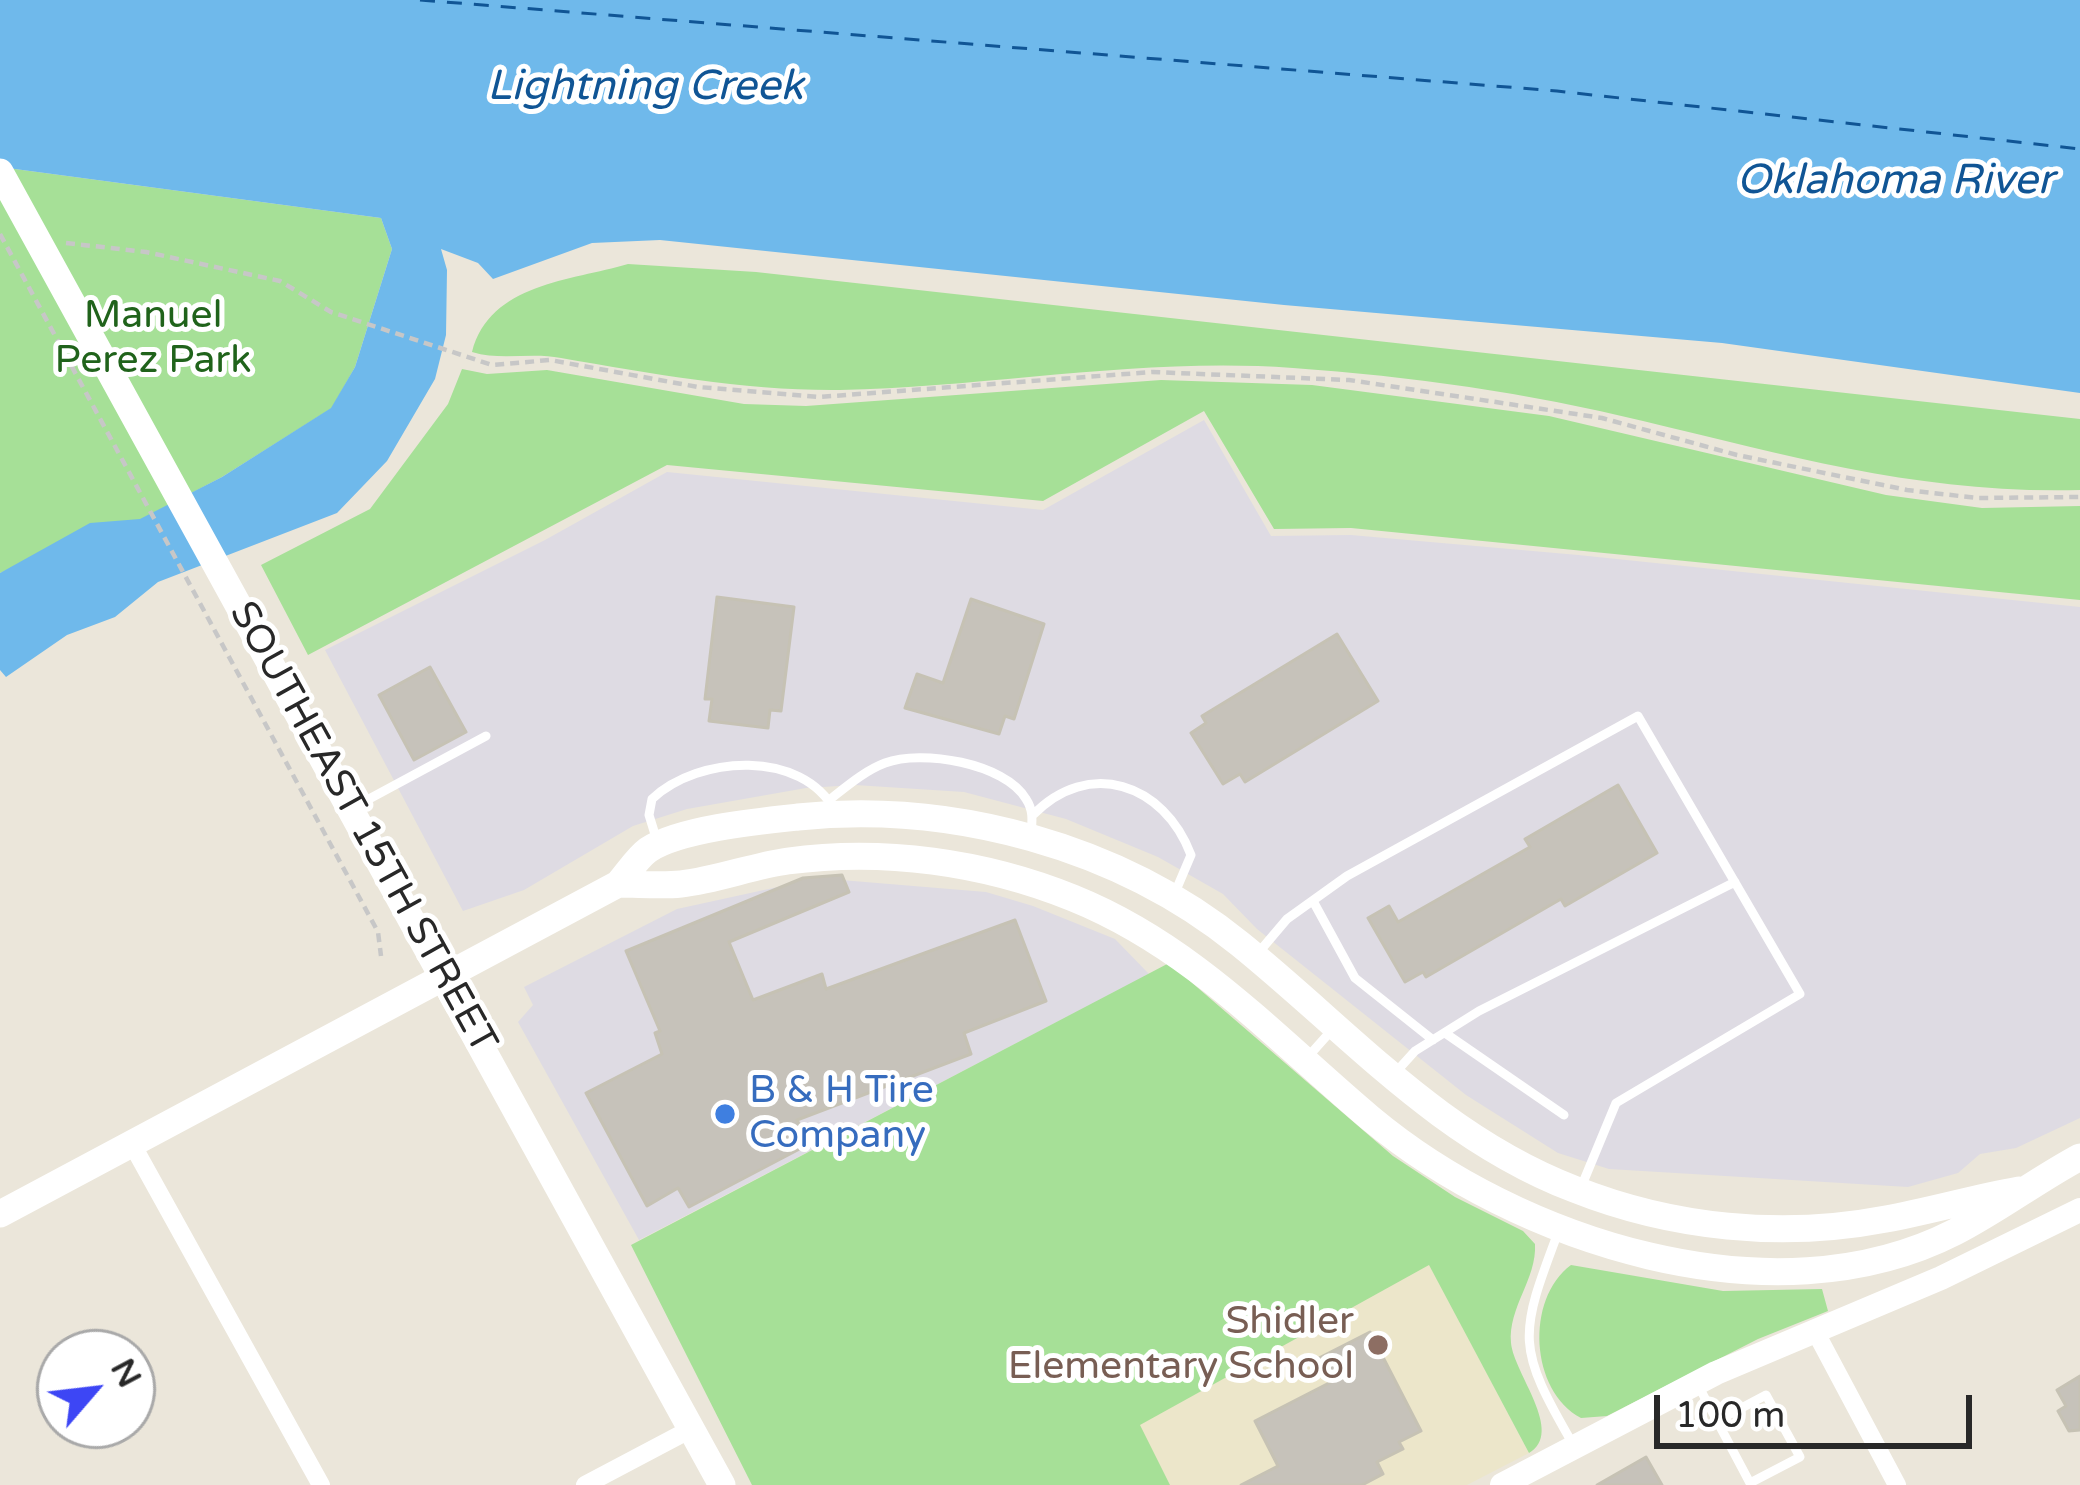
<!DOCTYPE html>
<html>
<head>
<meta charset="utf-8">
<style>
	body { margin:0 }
	#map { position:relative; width:2080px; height:1485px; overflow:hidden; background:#ebe6da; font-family:"Varela Round",sans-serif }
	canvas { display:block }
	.north { position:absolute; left:36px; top:1329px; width:120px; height:120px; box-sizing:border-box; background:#fff; border:3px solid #a9a9a9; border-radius:50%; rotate:62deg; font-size:33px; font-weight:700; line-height:48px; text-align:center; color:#282828 }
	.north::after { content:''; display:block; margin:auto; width:42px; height:54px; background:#3d46f5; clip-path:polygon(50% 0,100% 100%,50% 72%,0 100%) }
	.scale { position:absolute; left:1654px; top:1395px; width:318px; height:54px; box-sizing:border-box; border:6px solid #282828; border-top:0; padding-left:15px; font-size:36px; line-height:42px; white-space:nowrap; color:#282828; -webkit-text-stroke:9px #fff; paint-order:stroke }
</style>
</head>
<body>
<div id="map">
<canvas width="2080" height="1485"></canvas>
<div class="north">N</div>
<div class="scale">100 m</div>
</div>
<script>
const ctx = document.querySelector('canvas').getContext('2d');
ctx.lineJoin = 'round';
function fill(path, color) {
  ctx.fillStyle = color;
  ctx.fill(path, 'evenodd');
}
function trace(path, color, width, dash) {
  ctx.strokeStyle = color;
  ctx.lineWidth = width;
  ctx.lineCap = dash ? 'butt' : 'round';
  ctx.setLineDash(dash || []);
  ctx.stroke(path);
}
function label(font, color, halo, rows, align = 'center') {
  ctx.font = font + ' "Varela Round",sans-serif';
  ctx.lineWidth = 10;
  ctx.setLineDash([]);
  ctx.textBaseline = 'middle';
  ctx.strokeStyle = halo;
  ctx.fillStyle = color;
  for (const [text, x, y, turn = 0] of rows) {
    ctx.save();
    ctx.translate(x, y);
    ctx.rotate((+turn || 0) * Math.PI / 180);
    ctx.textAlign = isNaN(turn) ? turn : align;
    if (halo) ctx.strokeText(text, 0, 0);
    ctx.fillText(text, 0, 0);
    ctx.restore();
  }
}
const industrial = new Path2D(`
	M1204 420 1271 536 1351 535 1578 555 2080 607V1118L2016 1148 1980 1154 1958 1173 1908 1187 1609 1169 1558 1153 1466 1095 1257 929 1223 894 1158 857 1066 819 964 792 855 785 806 788 687 809 633 826 524 890 463 911 325 650 545 540 667 472 1043 510Z
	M841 880 986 892 1033 906 1115 939 1149 974 639 1240 518 1022 533 1005 524 987 677 909 796 883Z`);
const education = new Path2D(`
	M1429 1264 1529 1453 1467 1485H1170L1139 1425Z`);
const green = new Path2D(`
	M0 167 381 218 392 249 355 367 332 408 222 477 140 520 105 526 0 573Z
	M628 264 756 272 2080 419V490C1922 494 1794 457 1643 421 1528 393 1411 376 1293 368 1141 357 992 387 840 390 747 391 653 374 561 358 531 352 501 361 472 352 490 283 571 281 628 264Z
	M462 369 487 374 547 370 744 404 806 406 1161 380 1312 385 1549 416 1886 495 1982 508 2080 506V600L1351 528 1274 529 1204 411 1043 501 667 465 308 655 261 565 370 509 448 404Z
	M1169 963 1393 1156 1455 1197 1523 1231 1535 1244C1537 1279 1508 1307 1511 1343 1514 1374 1565 1432 1529 1453L1429 1265 1140 1425 1170 1485H752L631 1245Z
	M1571 1265 1723 1291 1822 1289 1828 1311 1758 1339 1607 1416 1581 1418C1530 1391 1525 1299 1571 1265Z`);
const water = new Path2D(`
	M0 0H2080V393L1722 343 1284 305 660 240 592 243 493 279 478 263 441 249 447 270 446 335 435 379 387 461 337 513 158 582 115 617 67 635 6 677 0 670V573L90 523 140 519 222 477 331 408 355 367 392 249 381 218 0 167Z`);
const ferry = new Path2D(`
	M420 0 1557 91 2080 149`);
const building = new Path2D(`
	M717 597 794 607 781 711 770 710 768 728 709 721 712 699H705Z
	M971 599 1044 624 1014 719 1005 716 999 734 905 708 917 674 943 683Z
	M1337 634 1378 701 1245 782 1240 774 1223 784 1191 733 1206 723 1202 716Z
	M430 667 466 732 414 760 379 695Z
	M1618 785 1657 853 1565 906 1561 899 1426 977 1423 972 1405 982 1368 918 1389 906 1398 922 1530 847 1525 839Z
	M842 875 849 892 729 942 753 1000 822 974 826 989 1015 920 1046 1001 964 1033 971 1054 797 1120 809 1144 689 1207 678 1188 647 1206 586 1093 662 1054 655 1033 660 1031 626 951 803 878Z
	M1370 1332 1421 1431 1399 1442 1403 1449 1377 1462 1383 1474 1362 1485H1241L1278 1466 1255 1421 1331 1382 1319 1358Z
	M2080 1376V1430L2069 1431 2058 1411 2066 1406 2057 1390Z
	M1646 1457 1662 1485H1597Z`);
const path = new Path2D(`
	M0 234 378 932 381 956
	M66 243 146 252 280 281 331 312 492 365 550 360 698 387 819 397 1152 372 1349 380 1602 418 1737 455 1907 490 1977 498 2080 497`);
const service = new Path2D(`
	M829 800C846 787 864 771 885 763 921 749 1005 763 1026 799 1034 811 1032 822 1031 836
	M356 806 486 736
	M1033 815C1088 758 1164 783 1191 855L1174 895
	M657 841 649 815 652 799C699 755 802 749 835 811
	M1313 901 1355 978 1433 1040
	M1259 952 1287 919 1347 876 1638 716 1800 994 1616 1103 1582 1185
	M1445 1033 1564 1115
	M1306 1059 1331 1031
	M1396 1072 1415 1051 1479 1011 1735 882
	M1559 1230C1518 1338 1516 1346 1574 1446
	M1699 1387 1750 1483 1800 1457 1766 1395 1717 1421`);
const minor = new Path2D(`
	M132 1144 321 1485
	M1814 1329 1897 1485
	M585 1485 691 1429`);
const tertiary = new Path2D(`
	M1502 1485 1716 1373 1941 1278 2080 1210`);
const secondary = new Path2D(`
	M0 172 722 1485
	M618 884C639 884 661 886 681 884 717 880 752 866 788 861 883 848 984 862 1073 898 1192 946 1274 1037 1370 1118 1517 1241 1773 1325 1955 1232 1998 1210 2037 1180 2080 1157
	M0 1214 618 884C627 874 637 858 648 850 679 829 760 821 798 817 952 801 1119 846 1240 944 1350 1033 1439 1137 1574 1189 1672 1228 1782 1239 1886 1219 1930 1211 1974 1198 2019 1190`);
const markers = [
	[725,1114,12,"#3f7fe0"],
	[1378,1345,12,"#8d6e63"]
];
const parkNames = [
	["Manuel",153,317],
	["Perez Park",153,362]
];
const streetNames = [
	["SOUTHEAST 15TH STREET",362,828,61]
];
const shopNames = [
	["B & H Tire",749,1092],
	["Company",749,1137]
];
const educationNames = [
	["Shidler",1354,1323],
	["Elementary School",1354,1368]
];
const waterNames = [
	["Lightning Creek",645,88],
	["Oklahoma River",1895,182]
];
fill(industrial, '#dedbe3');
fill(education, '#ece6ca');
fill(green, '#a6e097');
fill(water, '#6fb9eb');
trace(ferry, '#105595', 3, [15, 12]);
fill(building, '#c6c2ba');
trace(building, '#c6c2b4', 3);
trace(path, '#c7c7c7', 4.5, [9, 6]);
trace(service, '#fff', 9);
trace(minor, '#fff', 18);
trace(tertiary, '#fff', 24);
trace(secondary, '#fff', 27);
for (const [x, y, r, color] of markers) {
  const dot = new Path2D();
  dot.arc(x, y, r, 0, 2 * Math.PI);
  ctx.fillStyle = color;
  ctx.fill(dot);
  trace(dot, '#fff', 4.5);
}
label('39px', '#20631b', '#fff', parkNames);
label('39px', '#282828', '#fff', streetNames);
label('39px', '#366cbe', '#fff', shopNames, 'left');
label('39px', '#785e54', '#fff', educationNames, 'right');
label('italic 42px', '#105595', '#fff', waterNames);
</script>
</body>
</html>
